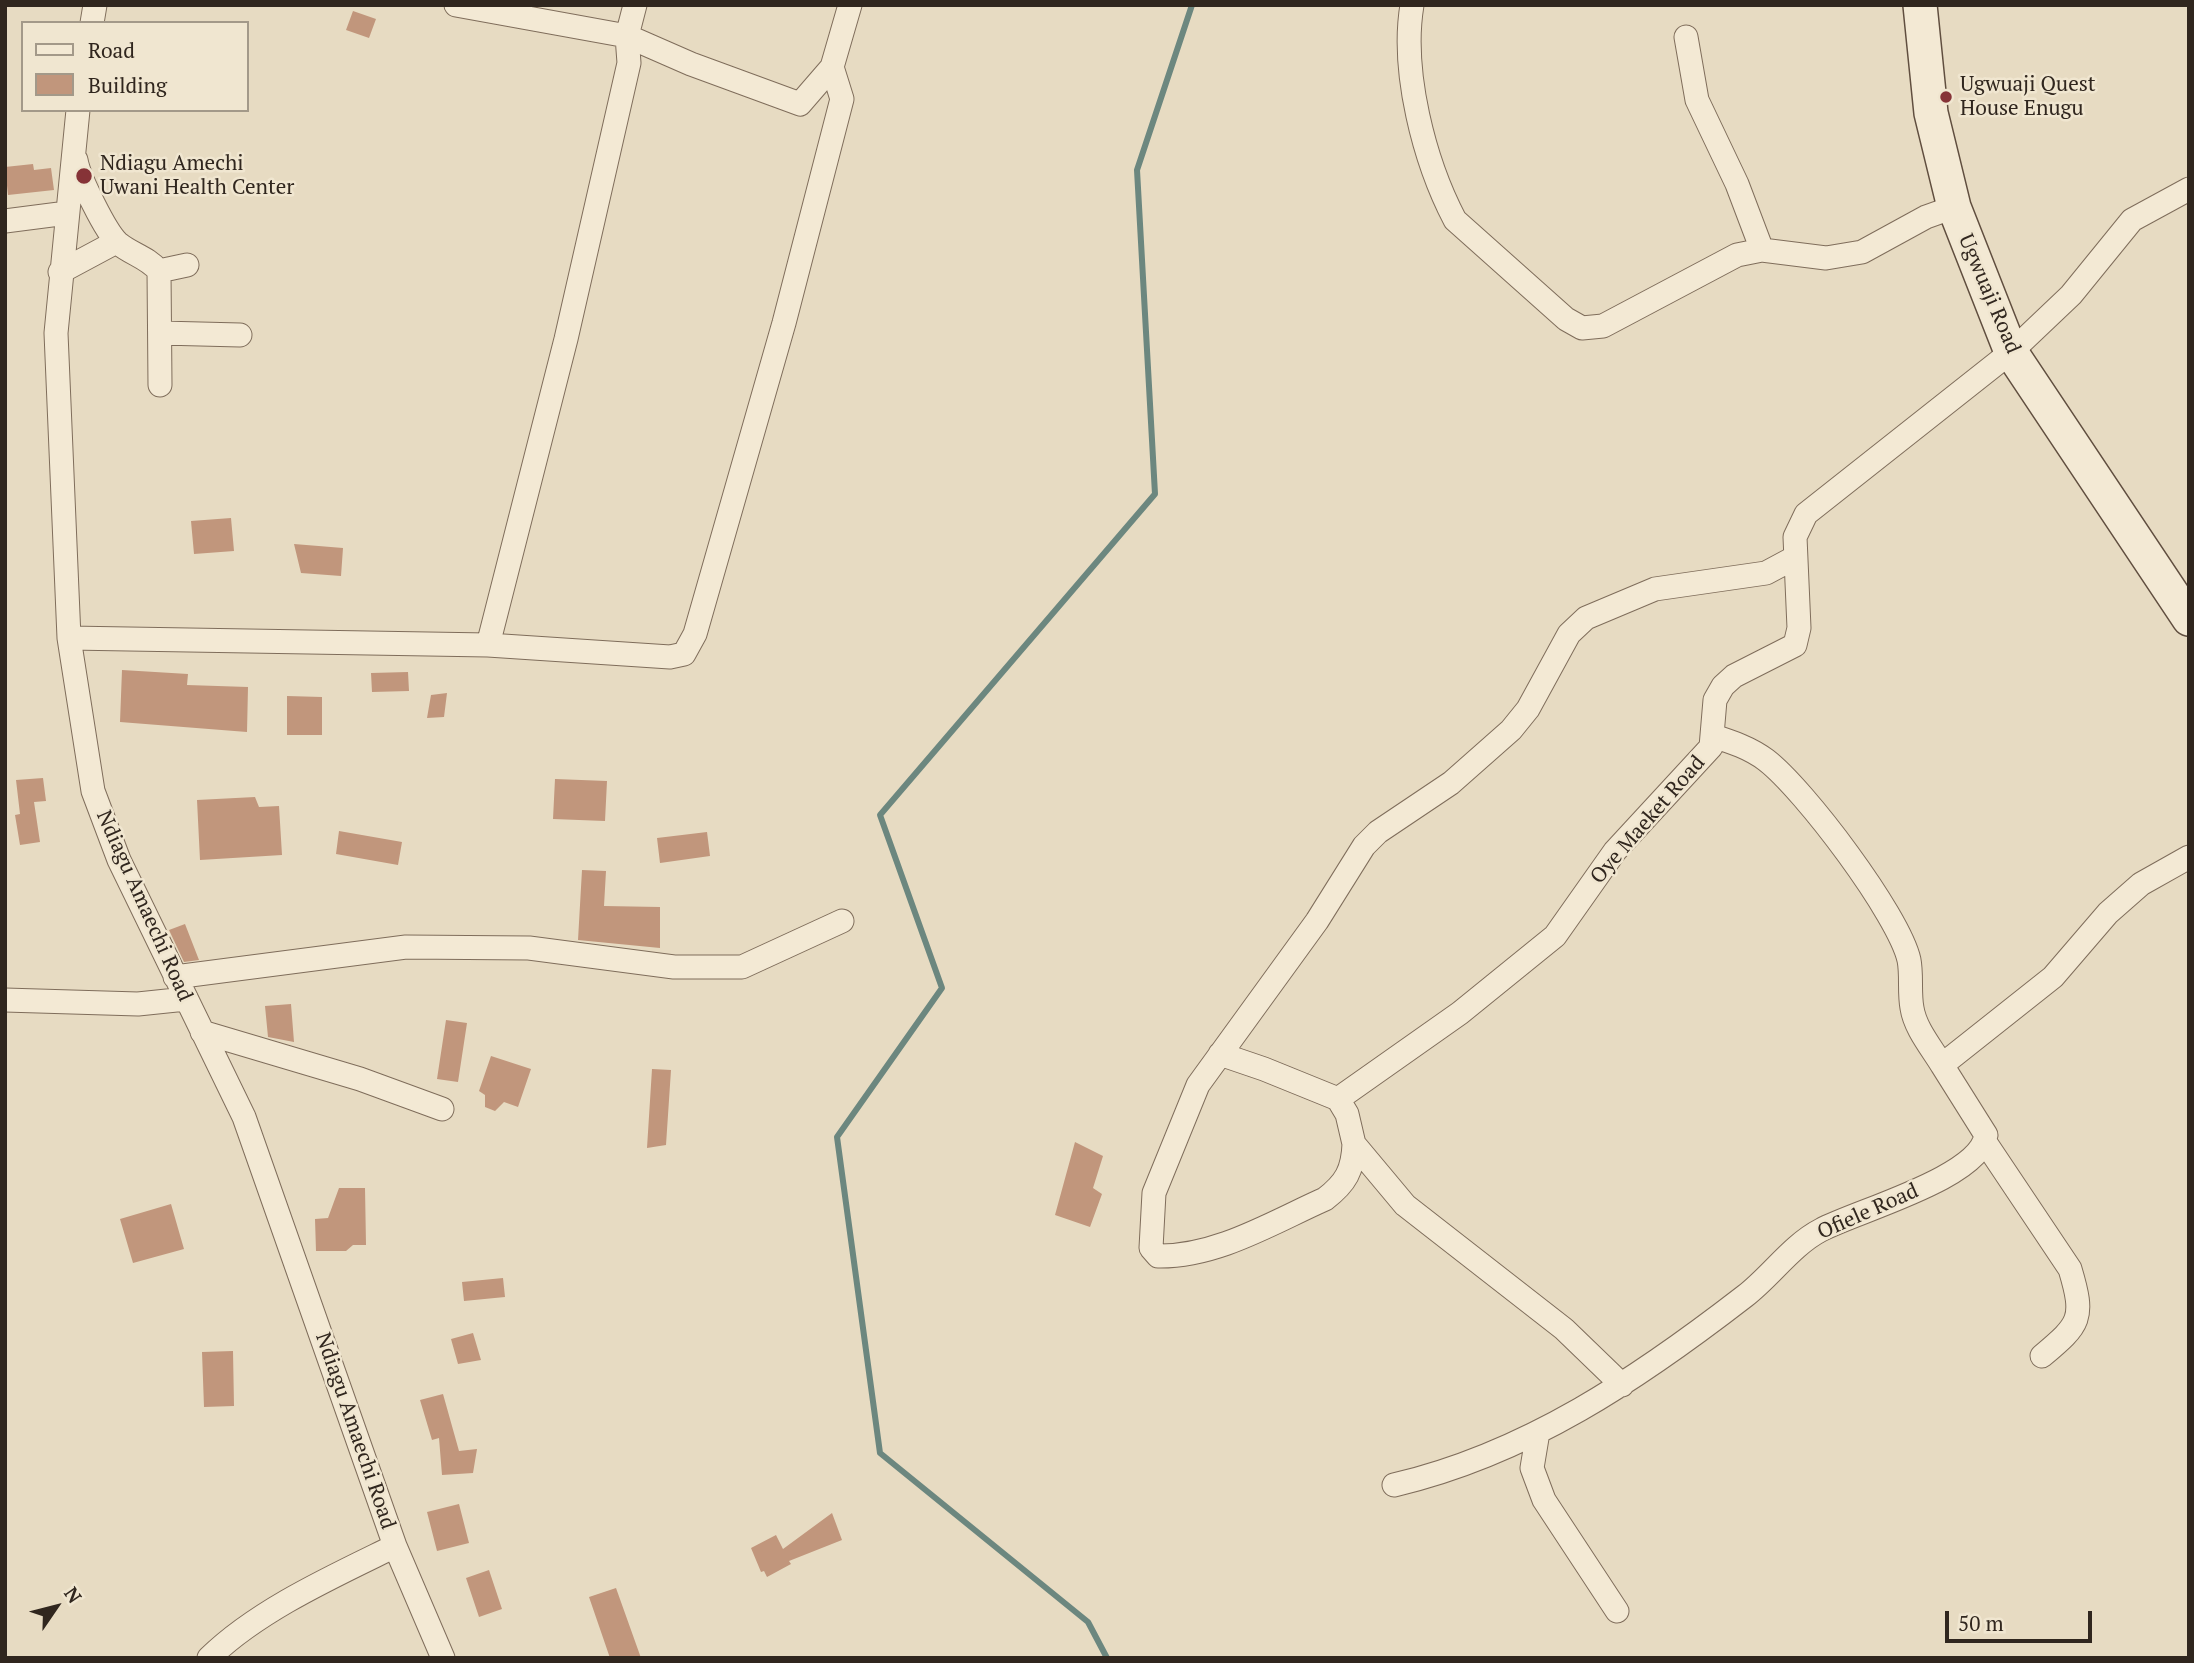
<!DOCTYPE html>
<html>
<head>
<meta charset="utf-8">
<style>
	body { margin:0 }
	#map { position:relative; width:2194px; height:1663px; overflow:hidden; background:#e7dbc2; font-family:"PT Serif",serif }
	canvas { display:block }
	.frame { position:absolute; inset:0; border:7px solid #30261e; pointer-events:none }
	.legend { position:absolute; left:21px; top:21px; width:228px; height:91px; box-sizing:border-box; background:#f0e6d0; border:2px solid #a39989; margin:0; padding:9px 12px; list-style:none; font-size:21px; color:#30261e }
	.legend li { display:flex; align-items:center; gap:14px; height:35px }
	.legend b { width:35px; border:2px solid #a39989 }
	.north { position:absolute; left:21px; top:1572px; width:70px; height:70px; -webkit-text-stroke:5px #f0e6d0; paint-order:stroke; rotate:55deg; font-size:19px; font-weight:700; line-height:28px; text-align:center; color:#30261e }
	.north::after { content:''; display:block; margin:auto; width:24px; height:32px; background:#30261e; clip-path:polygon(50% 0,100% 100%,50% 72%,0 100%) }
	.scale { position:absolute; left:1945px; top:1611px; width:147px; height:32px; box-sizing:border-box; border:4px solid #30261e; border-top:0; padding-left:9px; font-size:21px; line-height:24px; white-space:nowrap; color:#30261e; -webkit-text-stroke:5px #f0e6d0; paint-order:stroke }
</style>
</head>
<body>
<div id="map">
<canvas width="2194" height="1663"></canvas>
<div class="frame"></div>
<ul class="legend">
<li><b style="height:9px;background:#f3e9d4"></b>Road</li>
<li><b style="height:19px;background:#c1967c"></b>Building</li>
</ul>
<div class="north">N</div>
<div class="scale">50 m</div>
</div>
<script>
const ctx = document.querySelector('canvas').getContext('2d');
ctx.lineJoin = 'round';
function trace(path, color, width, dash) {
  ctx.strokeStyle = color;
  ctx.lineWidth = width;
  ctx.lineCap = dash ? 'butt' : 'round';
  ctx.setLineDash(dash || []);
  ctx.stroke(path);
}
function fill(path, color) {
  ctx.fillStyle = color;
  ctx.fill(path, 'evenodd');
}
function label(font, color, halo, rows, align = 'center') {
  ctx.font = font + ' "PT Serif",serif';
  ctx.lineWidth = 5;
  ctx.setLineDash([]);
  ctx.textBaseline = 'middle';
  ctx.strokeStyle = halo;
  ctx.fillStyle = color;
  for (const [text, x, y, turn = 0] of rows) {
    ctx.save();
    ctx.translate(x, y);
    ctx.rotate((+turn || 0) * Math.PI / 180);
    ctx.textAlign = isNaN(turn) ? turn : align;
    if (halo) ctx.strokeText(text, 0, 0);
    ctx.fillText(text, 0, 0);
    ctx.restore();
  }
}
const stream = new Path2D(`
	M1107 1658 1088 1622 880 1453 837 1137 942 988 880 815 1155 494 1137 170 1192 5`);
const building = new Path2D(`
	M353 11 376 19 369 38 346 30Z
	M33 164 34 170 51 168 54 190 8 195 5 167Z
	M231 518 234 551 194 554 191 521Z
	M294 544 343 548 341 576 301 573Z
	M122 670 188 674 187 685 248 687 247 732 120 722Z
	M408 672 409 691 372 692 371 673Z
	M447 693 444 717 427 718 431 695Z
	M287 696 322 697V735H287Z
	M43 778 46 801 34 802 40 842 20 845 15 815 20 814 16 780Z
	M555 779 607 781 605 821 553 819Z
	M255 797 259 807 279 806 282 855 200 860 197 800Z
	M339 831 402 842 398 865 336 854Z
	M707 832 710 856 660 863 657 838Z
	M582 870 606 871 604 906 660 907V948L578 940Z
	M185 924 199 960 184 962 169 930Z
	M291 1004 294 1042 268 1037 265 1006Z
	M446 1020 467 1023 458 1082 437 1079Z
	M491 1056 531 1069 518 1107 504 1102 495 1111 485 1107V1095L479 1091Z
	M652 1069 671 1070 666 1145 647 1148Z
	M1075 1142 1103 1156 1093 1188 1102 1194 1090 1227 1055 1215Z
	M339 1188H365L366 1245H353L346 1251H316L315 1219 328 1218Z
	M171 1204 184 1249 133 1263 120 1219Z
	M503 1278 505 1297 464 1301 462 1282Z
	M473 1333 481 1360 458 1364 451 1339Z
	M233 1351 234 1406 204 1407 202 1352Z
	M443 1394 459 1451 477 1449 473 1473 442 1475 439 1438 432 1440 420 1400Z
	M459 1504 469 1543 437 1551 427 1512Z
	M832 1513 842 1540 789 1561 791 1564 767 1577 764 1571 761 1572 751 1548 776 1535 783 1549Z
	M489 1570 502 1609 479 1617 466 1578Z
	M616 1588 641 1658H610L589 1597Z`);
const minor = new Path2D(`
	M456 5 627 36 691 64 800 104 832 67
	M1412 5C1401 71 1424 161 1455 220L1566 319 1582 328 1603 326 1737 255 1762 250 1826 258 1862 252 1926 217 1954 207
	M92 23 95 5
	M1686 37 1697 100 1737 184 1762 250
	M78 110 56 333 69 638 93 791 119 860 244 1117 395 1546 443 1658
	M76 160C79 178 106 232 118 243 131 254 147 257 159 271L160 385
	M5 221 67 213
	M159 271 187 265
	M60 272 116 242
	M161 333 240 335
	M69 638 488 645 670 657 684 654 695 634 784 323 842 99 832 67 850 5
	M488 645 566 339 629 63 627 36 635 5
	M1713 736C1732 742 1750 748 1766 760 1804 789 1899 915 1909 960 1912 975 1909 992 1912 1008 1915 1028 1931 1047 1942 1065
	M175 977 406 947 529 948 674 967H742L842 921
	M5 1000 138 1004 186 999
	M202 1032 360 1079 442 1109
	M1220 1054 1264 1069 1338 1099 1347 1114 1354 1144 1405 1205 1564 1329 1622 1385
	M1338 1099 1460 1013 1555 936 1615 851 1711 747 1715 700 1723 686 1734 676 1795 645 1799 628 1795 537 1806 514 2011 352 2071 295 2132 220 2189 189
	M1985 1142 2070 1269C2085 1319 2080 1324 2042 1356
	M1354 1144C1353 1170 1346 1183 1325 1199 1273 1222 1217 1257 1158 1256L1151 1248 1154 1193 1198 1085 1317 921 1364 846 1378 832 1451 783 1511 730 1528 709 1569 634 1586 618 1655 589 1766 573 1794 558
	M1538 1432 1532 1468 1544 1500 1617 1611
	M1394 1485C1527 1454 1639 1378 1745 1296 1771 1276 1792 1245 1821 1230 1856 1211 1980 1178 1986 1135L1942 1065 2053 977 2108 913 2141 884 2189 857
	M209 1658C258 1610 334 1576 395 1546`);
const secondary = new Path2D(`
	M1920 5 1931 113 1954 207 2011 352 2189 619`);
const markers = [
	[1946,97,7,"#863337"],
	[84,176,9,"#863337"]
];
const poiNames = [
	["Ugwuaji Quest",1960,85],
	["House Enugu",1960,109],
	["Ndiagu Amechi",100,164],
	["Uwani Health Center",100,188]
];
const streetNames = [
	["Ugwuaji Road",1989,294,67],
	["Oye Maeket Road",1648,820,-49],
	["Ndiagu Amaechi Road",144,906,66],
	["Ofiele Road",1868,1212,-24],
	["Ndiagu Amaechi Road",355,1431,71]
];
trace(stream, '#6c877f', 6);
fill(building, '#c1967c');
trace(minor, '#7f6d5b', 25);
trace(secondary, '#604e3f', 36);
trace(minor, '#f3e9d4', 23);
trace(secondary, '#f3e9d4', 33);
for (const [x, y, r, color] of markers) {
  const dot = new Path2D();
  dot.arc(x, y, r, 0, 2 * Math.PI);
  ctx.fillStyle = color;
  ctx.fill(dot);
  trace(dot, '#f0e6d0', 2.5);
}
label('21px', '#30261e', '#f0e6d0', poiNames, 'left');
label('21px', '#30261e', '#f0e6d0', streetNames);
</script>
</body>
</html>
